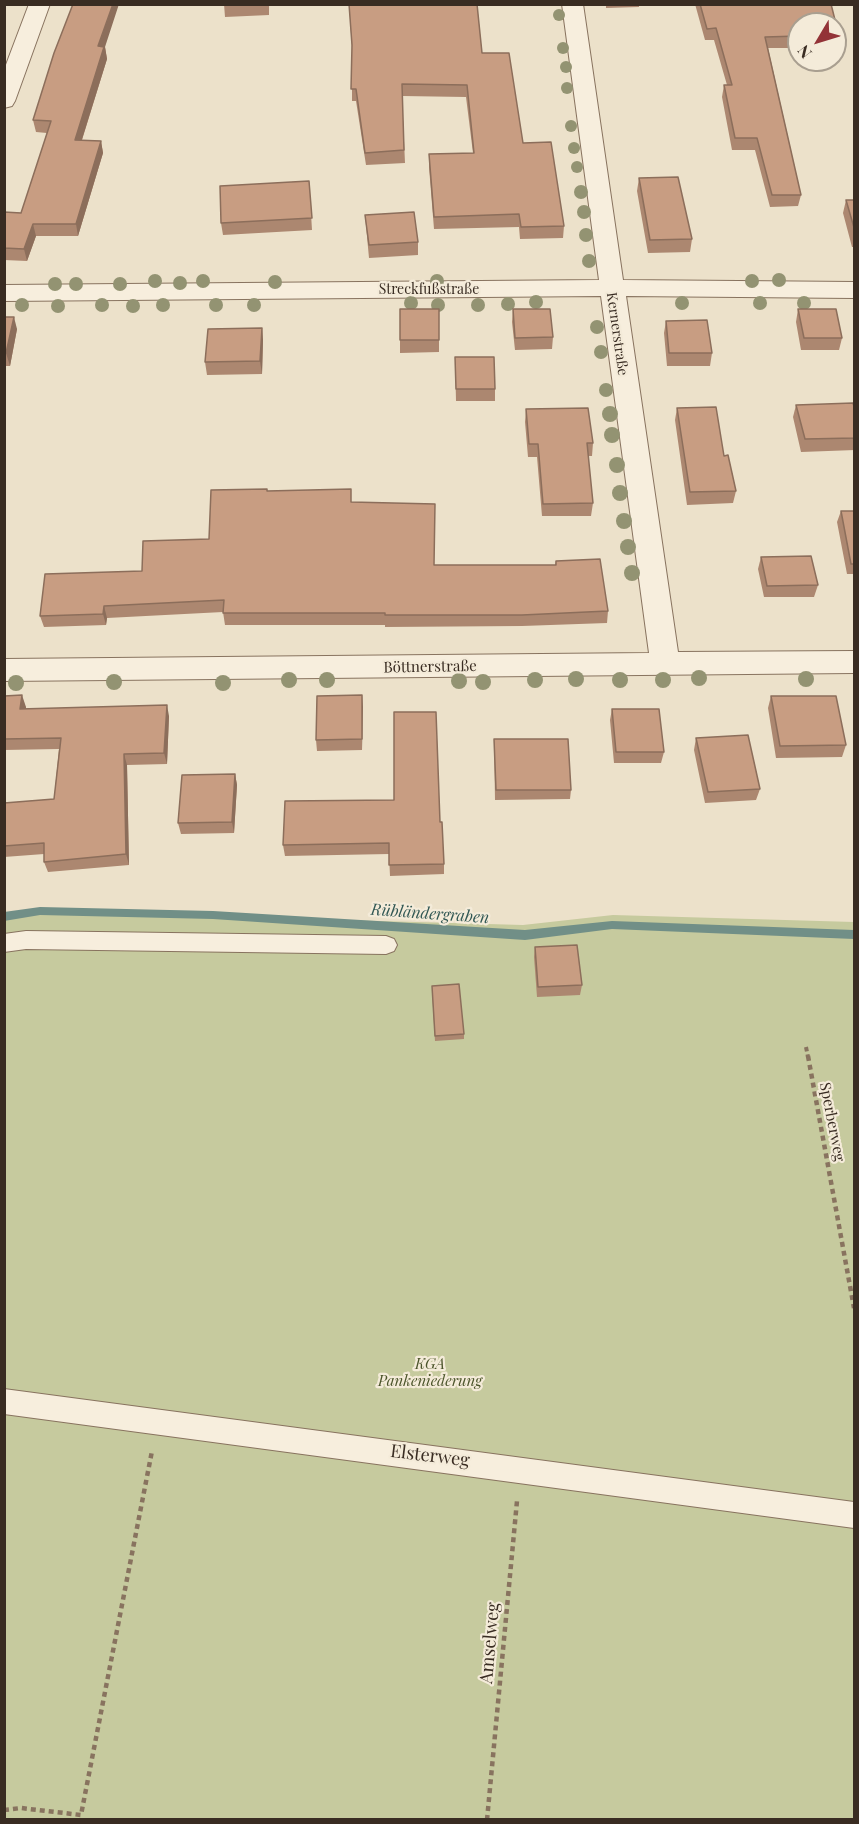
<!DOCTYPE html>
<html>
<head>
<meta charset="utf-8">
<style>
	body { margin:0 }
	#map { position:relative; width:859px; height:1824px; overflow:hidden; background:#ece1ca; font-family:"Playfair Display",serif }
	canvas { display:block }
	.frame { position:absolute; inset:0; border:6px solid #392c22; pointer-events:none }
	.north { position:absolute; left:787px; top:12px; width:60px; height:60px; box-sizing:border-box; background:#f4ebd9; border:2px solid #a99f90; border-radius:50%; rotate:232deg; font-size:16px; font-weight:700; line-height:24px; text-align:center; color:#392c22 }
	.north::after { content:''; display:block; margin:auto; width:21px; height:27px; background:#933337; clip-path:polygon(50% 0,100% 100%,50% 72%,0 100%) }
</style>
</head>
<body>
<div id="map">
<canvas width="859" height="1824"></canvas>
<div class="frame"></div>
<div class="north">N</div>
</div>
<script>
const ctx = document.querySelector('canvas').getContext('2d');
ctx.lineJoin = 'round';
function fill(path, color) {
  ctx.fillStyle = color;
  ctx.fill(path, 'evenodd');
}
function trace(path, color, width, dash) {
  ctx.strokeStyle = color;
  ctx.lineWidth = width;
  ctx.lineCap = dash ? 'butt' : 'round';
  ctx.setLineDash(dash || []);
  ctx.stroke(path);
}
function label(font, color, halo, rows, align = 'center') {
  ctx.font = font + ' "Playfair Display",serif';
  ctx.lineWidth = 4.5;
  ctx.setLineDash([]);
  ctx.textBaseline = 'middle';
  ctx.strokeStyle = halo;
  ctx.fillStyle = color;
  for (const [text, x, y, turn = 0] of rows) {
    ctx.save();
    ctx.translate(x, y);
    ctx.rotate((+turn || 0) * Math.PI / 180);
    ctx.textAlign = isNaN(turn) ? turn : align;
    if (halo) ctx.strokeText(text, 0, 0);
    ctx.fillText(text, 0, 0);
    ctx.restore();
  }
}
const green = new Path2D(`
	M22 911 523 925 613 915 854 922V1819L5 1820V914Z`);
const stream = new Path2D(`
	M40 907 213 911 525 930 612 921 854 930V939L612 929 525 940 213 919 40 915 4 921V912Z`);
const pathFar1 = new Path2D(`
	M806 1047 808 1057`);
const path = new Path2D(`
	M808 1056 854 1308
	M4 1810 21 1808 81 1815 152 1451
	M487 1820 517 1501`);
const service = new Path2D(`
	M26 931 386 936 394 939 397 945 394 951 386 954 26 949 4 952V934Z
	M4 1389 854 1502V1528L4 1414Z`);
const minor = new Path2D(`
	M29 4H50L15 101 12 106 4 108V70Z
	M562 4H583L623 280 854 282V298L626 296 678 652 854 651V673L4 681V659L649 653 601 296 4 301V285L599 280Z`);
const trees = [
	[559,15,6],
	[563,48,6],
	[566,67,6],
	[567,88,6],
	[571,126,6],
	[574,148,6],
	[577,167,6],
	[581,192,7],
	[584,212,7],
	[586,235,7],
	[589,261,7],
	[779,280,7],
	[155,281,7],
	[203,281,7],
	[437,281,7],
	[752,281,7],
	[275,282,7],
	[180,283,7],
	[55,284,7],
	[76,284,7],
	[120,284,7],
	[536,302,7],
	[411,303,7],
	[682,303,7],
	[760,303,7],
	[804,303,7],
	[508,304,7],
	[22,305,7],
	[102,305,7],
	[163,305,7],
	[216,305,7],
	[254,305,7],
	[438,305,7],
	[478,305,7],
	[58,306,7],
	[133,306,7],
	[597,327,7],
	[601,352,7],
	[606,390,7],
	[610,414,8],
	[612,435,8],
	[617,465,8],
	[620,493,8],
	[624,521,8],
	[628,547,8],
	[632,573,8],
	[699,678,8],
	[576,679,8],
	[806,679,8],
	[289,680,8],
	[327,680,8],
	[535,680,8],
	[620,680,8],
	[663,680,8],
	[459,681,8],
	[114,682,8],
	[483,682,8],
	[16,683,8],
	[223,683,8]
];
const wall = new Path2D(`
	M224 4H269V15L225 17Z
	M349 4H477L482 53 523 143 564 226 563 238 520 239 519 227 434 229 429 167V154L473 153 466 97 402 96 405 163 366 165 356 101H352V49Z
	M606 4H639V7L606 8Z
	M695 4H831L839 36 837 48H835V24H799V48H768L801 195 798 206 770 207 755 150H732L722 97 724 85H727L714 40H705Z
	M105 47 107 59 82 140 101 141 103 153 78 236H36L27 261 4 260V212L21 213 47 133 36 132 33 120Z
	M639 178 692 239 690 252 648 253 637 191Z
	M309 181 312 230 223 235 221 223Z
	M846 200H855V247H852L843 213Z
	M365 215 418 242V255L369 258Z
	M400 309H439V352L400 353Z
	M513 309 553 337 552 349 515 350 512 322Z
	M798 309 842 338 839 350H801L796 322Z
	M4 317 17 329 10 366H4Z
	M666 321 712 353 710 366H667L664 333Z
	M262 328 263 340 262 374 207 375 205 362Z
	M455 357 495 389V401H456Z
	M796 405 855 410V450L801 452 793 417Z
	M677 408 724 456 736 491 733 503 687 505 675 420Z
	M526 409 593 443 592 456H588L593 503 591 516H542L537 457H528L525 422Z
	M267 491 352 502 434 565H555L556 561 608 611 607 623 522 626 385 627V625H225L223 612 107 618 106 625 44 627 40 616 142 571 209 539Z
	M841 511H855V574H847L837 522Z
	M761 557 818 585 814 597H764L758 569Z
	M362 695V750L317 751 316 740Z
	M4 696 26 707V709L169 716 167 764 127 765 129 865 48 872 44 862V854L4 857V803L54 799 59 749 4 750Z
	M771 696 846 745 842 757 776 758 768 708Z
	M612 709 664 752 661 763H614L610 720Z
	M696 738 760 789 756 800 705 803 694 750Z
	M494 739 571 790 570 799 495 800Z
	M235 774 237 785 234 833 181 834 178 823Z
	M440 822 444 864V874L390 876 389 854 285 856 283 845Z
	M535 947 582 985 580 995 537 997 534 957Z
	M432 991 464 1034V1039L435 1041Z`);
const shadedWall = new Path2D(`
	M113 4H119L105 47 107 59 78 152 75 140 98 46Z
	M101 141 103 153 78 236 76 224Z
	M33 224 36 236 27 261 24 249Z
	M14 317 17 329 10 366 6 353Z
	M262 328 263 340 262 374 260 361Z
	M104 606 107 618 106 625 103 614Z
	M22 695 26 707 24 721 20 709Z
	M362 695 363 707 362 750Z
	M167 705 169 716 167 764 164 753Z
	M124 754 127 765 129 865 126 854Z
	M235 774 237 785 234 833 232 822Z`);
const building = new Path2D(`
	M73 4H113L98 46 104 47 75 140 101 141 76 224H33L24 249 4 248V212L21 213 51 121 33 120 54 53Z
	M349 4H477L482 53H509L523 143 551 142 564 226 521 227 519 214 434 217 429 154 474 153 467 85 402 84 404 150 365 153 356 89H351L352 45Z
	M700 4H831L839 36H835V24H799V36L765 37 801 195H772L757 138H735L724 85H732L716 28 707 29Z
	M678 177 692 239 650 240 639 178Z
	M309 181 312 218 221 223 220 186Z
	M846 200H855V231Z
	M414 212 418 242 369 245 365 215Z
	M400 309H439V340H400Z
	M513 309H550L553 337 515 338Z
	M798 309H836L842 338H804Z
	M4 317H14L6 353H4Z
	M707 320 712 353H669L666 321Z
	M262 328 260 361 205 362 208 329Z
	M455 357H494L495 389H456Z
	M853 403 855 410V438L805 439 796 405Z
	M716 407 724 456 728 455 736 491 690 492 677 408Z
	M588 408 593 443H587L593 503 543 504 538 444H529L526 409Z
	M267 489V491L351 489V502L435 504 434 565H556V561L600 559 608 611 522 615H385V613H223L224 600 104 606 103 614 40 616 45 574 142 571 143 541 209 539 211 490Z
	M841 511H855V564H851Z
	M811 556 818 585 767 586 761 557Z
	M22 695 20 709 167 705 164 753 124 754 126 854 44 862V843L4 846V803L54 799 61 738 4 739V696Z
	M362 695V739L316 740 317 696Z
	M771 696H836L846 745 780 746Z
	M612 709H659L664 752H616Z
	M394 712H436L440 822H442L444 864 389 865V843L283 845 285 801 394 800Z
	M748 735 760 789 708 792 696 738Z
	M494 739H568L571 790H496Z
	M235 774 232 822 178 823 182 775Z
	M577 945 582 985 538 987 535 947Z
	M459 984 464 1034 435 1036 432 986Z`);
const farStreetnames = [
	["Streckfußstraße",429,290],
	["Kernerstraße",617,334,82]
];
const streetNames = [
	["Böttnerstraße",430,667,-1],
	["Sperberweg",832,1122,79]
];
const parkNames = [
	["KGA",430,1364],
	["Pankeniederung",430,1381]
];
const waterNames = [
	["Rübländergraben",430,914,4]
];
const nearStreetnames = [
	["Elsterweg",430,1456,7],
	["Amselweg",490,1643,-85]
];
fill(green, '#c6ca9e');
fill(stream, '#718f87');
trace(service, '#88735f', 2);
trace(minor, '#88735f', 2);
trace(pathFar1, '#88735f', 4, [4.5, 3]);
trace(path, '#88735f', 4.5, [5, 4]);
fill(service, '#f7eedd');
fill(minor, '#f7eedd');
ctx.fillStyle = '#939372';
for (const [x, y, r] of trees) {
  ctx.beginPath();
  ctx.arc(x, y, r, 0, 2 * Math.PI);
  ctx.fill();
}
fill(wall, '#ac8770');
fill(shadedWall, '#8c6e5b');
fill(building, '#c89d82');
trace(building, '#8c6e5b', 1.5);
label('14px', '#392c22', '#f4ebd9', farStreetnames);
label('15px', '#392c22', '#f4ebd9', streetNames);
label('italic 15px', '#4b542a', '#f4ebd9', parkNames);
label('italic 16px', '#325854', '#f4ebd9', waterNames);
label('18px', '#392c22', '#f4ebd9', nearStreetnames);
</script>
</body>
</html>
